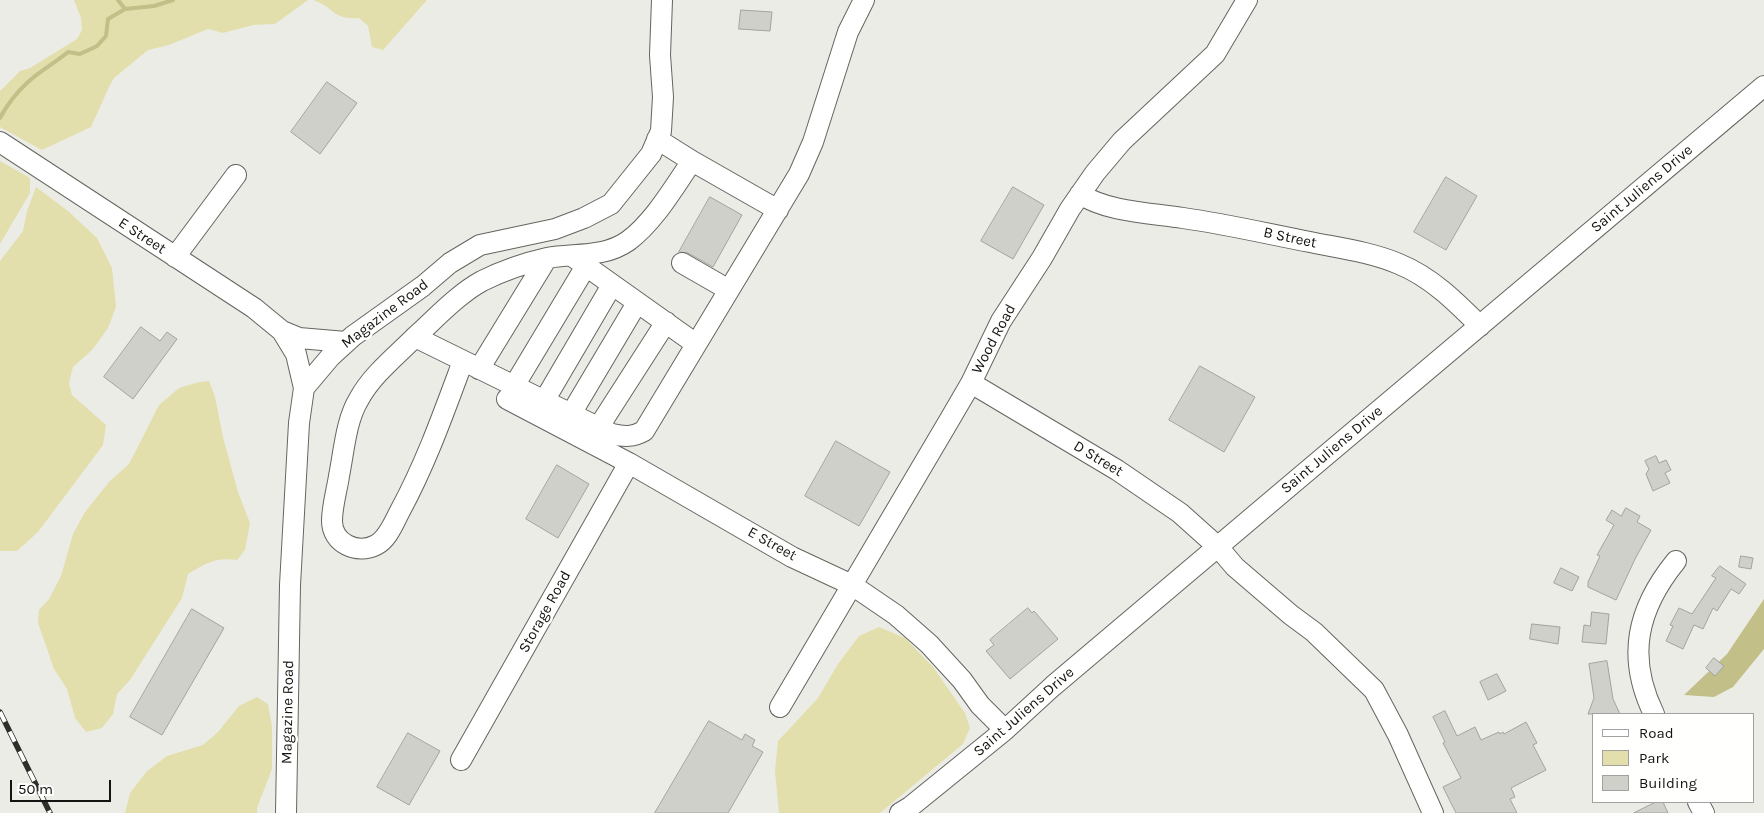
<!DOCTYPE html>
<html>
<head>
<meta charset="utf-8">
<style>
	body { margin:0 }
	#map { position:relative; width:1764px; height:813px; overflow:hidden; background:#ecece6; font-family:Karla,sans-serif }
	canvas { display:block }
	.legend { position:absolute; left:1592px; top:713px; width:162px; height:90px; box-sizing:border-box; background:#fffffe; border:1px solid #a1a19f; margin:0; padding:6px 9px; list-style:none; font-size:15px; color:#131311 }
	.legend li { display:flex; align-items:center; gap:10px; height:25px }
	.legend b { width:25px; border:1px solid #a1a19f }
	.scale { position:absolute; left:10px; top:780px; width:101px; height:22px; box-sizing:border-box; border:2px solid #131311; border-top:0; padding-left:6px; font-size:15px; line-height:18px; white-space:nowrap; color:#131311; -webkit-text-stroke:4px #fffffe; paint-order:stroke }
</style>
</head>
<body>
<div id="map">
<canvas width="1764" height="813"></canvas>
<ul class="legend">
<li><b style="height:6px;background:#fff"></b>Road</li>
<li><b style="height:14px;background:#e2dfac"></b>Park</li>
<li><b style="height:14px;background:#d0d0cb"></b>Building</li>
</ul>
<div class="scale">50 m</div>
</div>
<script>
const ctx = document.querySelector('canvas').getContext('2d');
ctx.lineJoin = 'round';
function fill(path, color) {
  ctx.fillStyle = color;
  ctx.fill(path, 'evenodd');
}
function trace(path, color, width, dash) {
  ctx.strokeStyle = color;
  ctx.lineWidth = width;
  ctx.lineCap = dash ? 'butt' : 'round';
  ctx.setLineDash(dash || []);
  ctx.stroke(path);
}
function label(font, color, halo, rows, align = 'center') {
  ctx.font = font + ' Karla,sans-serif';
  ctx.lineWidth = 5;
  ctx.setLineDash([]);
  ctx.textBaseline = 'middle';
  ctx.strokeStyle = halo;
  ctx.fillStyle = color;
  for (const [text, x, y, turn = 0] of rows) {
    ctx.save();
    ctx.translate(x, y);
    ctx.rotate((+turn || 0) * Math.PI / 180);
    ctx.textAlign = isNaN(turn) ? turn : align;
    if (halo) ctx.strokeText(text, 0, 0);
    ctx.fillText(text, 0, 0);
    ctx.restore();
  }
}
const green = new Path2D(`
	M74 0H308L275 24 253 25 223 33 208 29 169 45 148 50 114 78 109 87 91 127 42 150 0 127V91L20 71 30 68 77 39 82 30 81 18Z
	M313 0H427L383 50 372 47 368 26 359 18C331 20 335 7 313 0Z
	M0 161 30 178V193L0 244Z
	M36 187 68 211 97 238 112 268 116 307 108 328 93 349 73 367 69 383 72 395 106 425 103 445 38 532 17 551H0V261L23 231 27 211Z
	M209 381 215 397 223 437 238 492 250 523 245 550 237 560C216 557 206 563 188 574L182 598 130 680 117 694 113 714 102 728 86 732 75 718 67 689 54 669 38 623 39 610 49 599 61 576 73 534 85 512 109 482 129 464 159 405 179 388 199 382Z
	M879 627 905 638 933 667 965 713 970 728 963 744 880 813H779L775 771 778 741 818 698 838 664 859 636Z
	M257 697 268 704 272 727V769L257 808V813H125L130 793 147 771 167 756 203 745 218 732 239 706Z`);
const water = new Path2D(`
	M1764 599V649L1733 687 1714 697 1684 695 1727 654Z`);
const stream = new Path2D(`
	M118 0 125 9
	M0 118C7 105 16 93 27 83 38 72 55 63 68 52L80 54 97 46 106 36 108 19 125 9 154 6 173 0`);
const building = new Path2D(`
	M741 10 772 12 770 31 739 29Z
	M327 82 357 103 320 154 291 132Z
	M1446 177 1477 196 1446 250 1414 232Z
	M1013 187 1044 205 1013 259 981 241Z
	M710 197 742 215 713 267 688 253 679 252Z
	M141 327 160 341 167 332 177 339 133 399 104 377Z
	M1200 366 1255 397 1224 452 1169 420Z
	M836 441 890 472 859 526 805 496Z
	M1656 456 1659 463 1666 460 1671 470 1665 473 1670 483 1653 491 1646 474 1649 469 1645 461Z
	M557 465 589 484 558 538 526 519Z
	M1626 508 1640 516 1637 522 1651 530 1635 559 1616 600 1588 587V582L1600 556 1597 555 1614 525 1606 520 1612 510 1621 516Z
	M1741 556 1753 558 1751 569 1739 567Z
	M1720 566 1746 584 1739 594 1731 589 1717 611 1713 608 1703 629 1694 625 1683 649 1666 641 1673 626 1670 625 1679 608 1692 614 1716 578 1712 576Z
	M1561 568 1579 577 1572 591 1554 583Z
	M1028 608 1032 613 1034 611 1058 639 1010 679 986 651 994 645 990 640Z
	M192 609 224 628 162 735 130 717Z
	M1592 612 1609 614 1606 644 1582 642 1584 625 1590 626Z
	M1532 624 1560 627 1558 644 1530 639Z
	M1714 658 1724 666 1715 676 1706 668Z
	M1607 661 1613 699 1620 714H1588L1594 698 1589 664Z
	M1497 674 1506 691 1488 700 1480 682Z
	M1445 711 1457 736 1475 727 1481 740 1499 732 1500 734 1503 732 1504 734 1526 722 1537 743 1533 745 1546 770 1511 788 1515 797 1510 799 1517 813H1456L1443 787 1461 778 1443 743 1445 742 1433 717Z
	M709 721 742 740 745 734 755 740 752 746 763 752 728 813H655Z
	M408 733 440 751 409 805 377 787Z
	M1656 802H1663L1668 813H1634Z`);
const minor = new Path2D(`
	M657 139 692 161C674 187 654 222 628 241 604 258 574 253 547 258 525 263 502 271 482 281 458 294 435 319 415 337L612 434C625 437 633 437 644 431L799 174 813 142 848 32 864 0
	M0 142 254 308 282 331 296 354 304 388
	M692 161 778 210
	M1080 194C1107 212 1151 213 1183 218 1226 224 1268 234 1310 242 1339 248 1371 252 1399 264 1431 277 1455 301 1480 326
	M572 256 696 344
	M175 257 236 175
	M682 263 729 290
	M282 331 299 338 346 342
	M415 337C396 356 372 375 359 399 346 420 344 451 339 476 337 490 332 506 332 521 332 543 357 555 376 545 388 539 394 522 400 511 426 463 444 412 463 361
	M479 369 547 258
	M971 383 1117 470 1180 513 1218 547 1235 567 1291 615 1314 632 1374 690 1398 735 1433 813
	M514 386 586 266
	M507 399 629 463 792 557 852 585 896 615 929 644 962 680 980 705 1005 730
	M544 401 612 285
	M571 414 637 303
	M598 428 666 322
	M780 707 950 419 971 383 1001 321 1042 258 1070 209 1095 173 1122 141 1215 54 1247 0
	M1654 714C1626 657 1637 609 1676 561
	M461 760 629 463
	M1698 802 1704 813
	M286 813 290 585 299 423 304 388 331 356 353 336 423 286 450 263 480 245 555 229 584 218 611 204 651 154 661 131 663 97 660 55 662 0
	M900 813 910 807 1005 730 1053 686 1299 478 1764 86`);
const rail = new Path2D(`
	M0 712 50 813`);
const streetNames = [
	["Saint Juliens Drive",1642,189,-40],
	["E Street",142,236,33],
	["B Street",1290,238,12],
	["Magazine Road",385,314,-37],
	["Wood Road",994,339,-62],
	["Saint Juliens Drive",1332,450,-40],
	["D Street",1098,459,31],
	["E Street",772,544,29],
	["Storage Road",545,612,-61],
	["Magazine Road",288,712,-89],
	["Saint Juliens Drive",1024,712,-41]
];
fill(green, '#e2dfac');
fill(water, '#c2bf89');
trace(stream, '#c2bf89', 4);
fill(building, '#d0d0cb');
trace(building, '#a3a39e', 1);
trace(minor, '#656560', 22);
trace(minor, '#fff', 20);
trace(rail, '#2e2e2b', 5.5);
trace(rail, '#fffffe', 4, [11]);
label('15px', '#131311', '#fffffe', streetNames);
</script>
</body>
</html>
